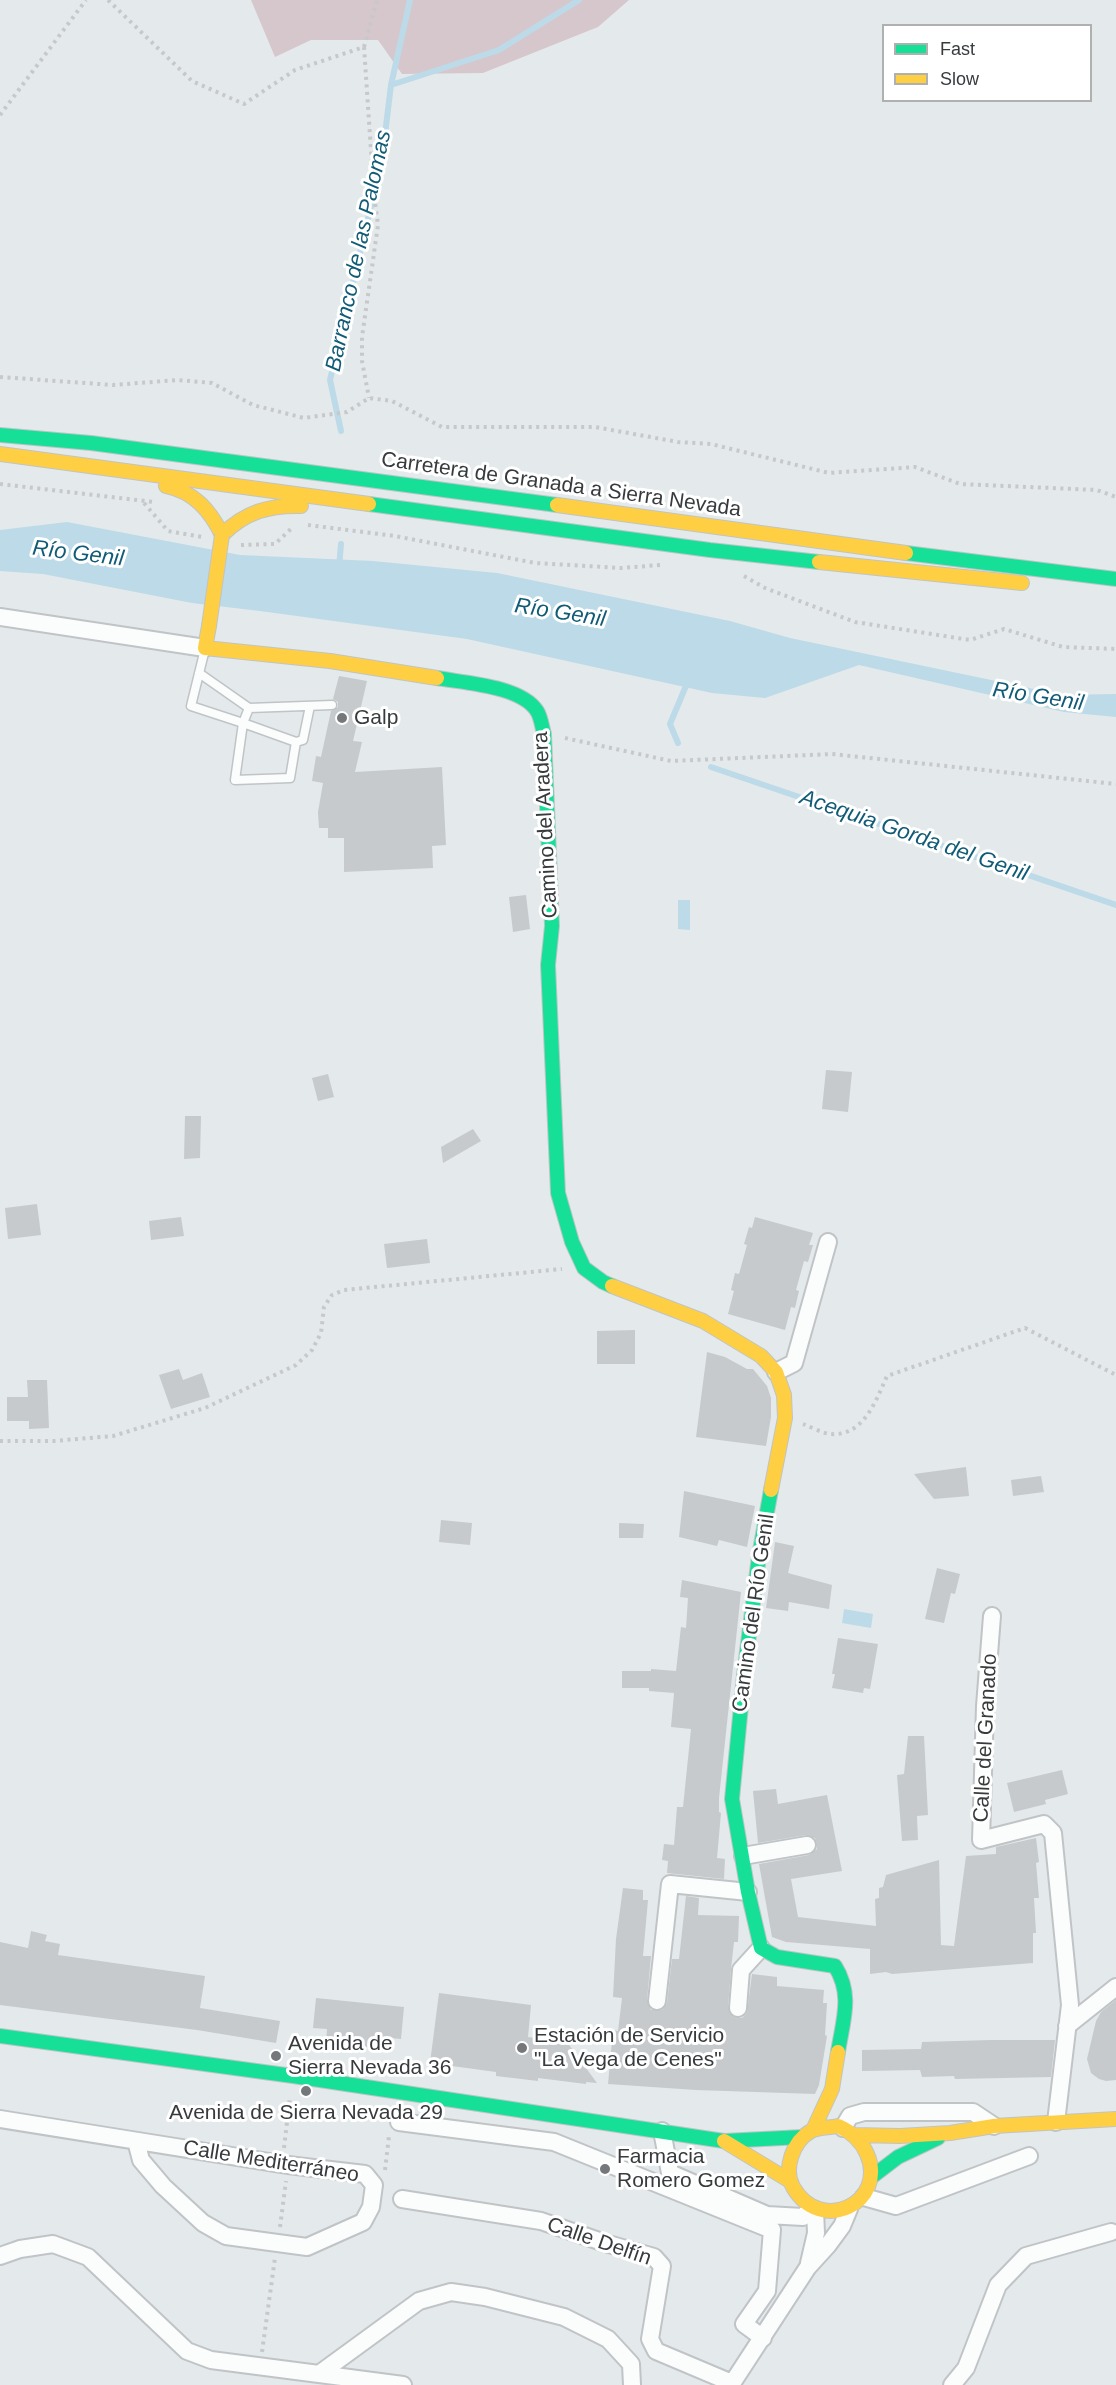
<!DOCTYPE html>
<html>
<head>
<meta charset="utf-8">
<style>
	body { margin:0 }
	#map { position:relative; width:1116px; height:2385px; overflow:hidden; background:#e4e9eb; font-family:Helvetica,sans-serif }
	canvas { display:block }
	.legend { position:absolute; left:882px; top:24px; width:210px; height:78px; box-sizing:border-box; background:#fff; border:2px solid #afb1b1; margin:0; padding:8px 10px; list-style:none; font-size:18px; color:#373b3d }
	.legend li { display:flex; align-items:center; gap:12px; height:30px }
	.legend b { width:30px; border:2px solid #afb1b1 }
</style>
</head>
<body>
<div id="map">
<canvas width="1116" height="2385"></canvas>
<ul class="legend">
<li><b style="height:8px;background:#16e098"></b>Fast</li>
<li><b style="height:8px;background:#ffcf43"></b>Slow</li>
</ul>
</div>
<script>
const ctx = document.querySelector('canvas').getContext('2d');
ctx.lineJoin = 'round';
function fill(path, color) {
  ctx.fillStyle = color;
  ctx.fill(path, 'evenodd');
}
function trace(path, color, width, dash) {
  ctx.strokeStyle = color;
  ctx.lineWidth = width;
  ctx.lineCap = dash ? 'butt' : 'round';
  ctx.setLineDash(dash || []);
  ctx.stroke(path);
}
function label(font, color, halo, rows, align = 'center') {
  ctx.font = font + ' Helvetica,sans-serif';
  ctx.lineWidth = 6;
  ctx.setLineDash([]);
  ctx.textBaseline = 'middle';
  ctx.strokeStyle = halo;
  ctx.fillStyle = color;
  for (const [text, x, y, turn = 0] of rows) {
    ctx.save();
    ctx.translate(x, y);
    ctx.rotate((+turn || 0) * Math.PI / 180);
    ctx.textAlign = isNaN(turn) ? turn : align;
    if (halo) ctx.strokeText(text, 0, 0);
    ctx.fillText(text, 0, 0);
    ctx.restore();
  }
}
const green = new Path2D(`
	M251 0H629L598 27 483 73 402 74 378 40H311L275 57Z`);
const water = new Path2D(`
	M67 522 240 555 373 561 497 573 730 621 790 638 1063 695 1116 694V717L1064 712 859 665 765 698 712 693 467 639 260 611 192 603 43 574 0 571V530Z
	M678 900H690V930L678 929Z
	M844 1609 873 1614 871 1628 842 1623Z`);
const stream = new Path2D(`
	M391 85 499 50 579 0
	M341 431 330 380 382 159 391 85 410 0
	M339 568 341 544
	M678 743 670 724 688 681
	M711 767 1116 905`);
const building = new Path2D(`
	M339 676 367 681 353 741 362 742 355 772 442 767 446 845 432 846 433 868 344 872V838H328V828H319L318 812 323 783 312 781 316 756 321 757 331 711 338 707V702L333 699Z
	M526 895 530 929 513 932 509 897Z
	M826 1070 852 1072 848 1112 822 1109Z
	M328 1074 334 1097 318 1101 312 1078Z
	M185 1116H201L200 1158 184 1159Z
	M473 1129 481 1141 443 1163 441 1147Z
	M37 1204 41 1235 8 1239 5 1208Z
	M181 1217 184 1236 151 1240 149 1221Z
	M755 1217 813 1233 809 1245H813L808 1262 804 1261 796 1290 799 1291 795 1308 791 1307 785 1330 728 1314 734 1291 731 1290 735 1273 739 1274 747 1245 744 1244 749 1227 752 1228Z
	M427 1239 430 1263 387 1268 384 1244Z
	M635 1330V1364H597V1331Z
	M707 1352 725 1357 747 1369H753L767 1386 771 1398V1417L766 1446 696 1437Z
	M179 1369 183 1380 202 1373 210 1397 171 1409 159 1375Z
	M27 1380H47L49 1428 29 1429V1421H7V1397H28Z
	M966 1467 969 1496 934 1499 914 1474Z
	M1041 1476 1044 1492 1013 1496 1011 1480Z
	M684 1491 755 1506 747 1547 719 1540 717 1546 679 1537Z
	M441 1520 472 1523 470 1545 439 1542Z
	M619 1523 644 1524 643 1538H619Z
	M775 1542 794 1546 788 1573 832 1585 829 1609 789 1602 788 1611 766 1608Z
	M937 1568 960 1574 955 1594 951 1593 944 1623 925 1619Z
	M682 1580 741 1592 719 1798V1812L721 1813 717 1858 725 1859 724 1879 667 1873 668 1861 662 1860 664 1844 674 1845 677 1807H683L691 1729 671 1727 674 1693 649 1691V1688H622V1671H651V1669L676 1671 681 1627 686 1628 688 1598 680 1597Z
	M838 1638 878 1644 870 1689 864 1688 863 1693 832 1688 835 1674H832Z
	M908 1736H924L928 1815 917 1816 918 1840 902 1841 897 1775 904 1774Z
	M1062 1770 1068 1794 1045 1800 1046 1804 1014 1812 1007 1783Z
	M776 1789 778 1804 827 1795 837 1846 842 1871 791 1879 798 1917 876 1926 875 1899 879 1898V1888L883 1887 886 1875 939 1860 941 1945 954 1946 966 1856 996 1854V1847L1036 1838 1039 1862 1036 1863 1039 1898H1034L1036 1933H1033V1963L892 1974 886 1972 870 1974V1949L786 1942 772 1937 759 1864 809 1855 817 1849V1844L815 1838 806 1835 758 1843 753 1791Z
	M623 1888 643 1890V1900H648L643 1956H651L647 2000 651 2010H662L667 2003 672 1959H679L686 1896 699 1898 698 1915 739 1916 738 1942H734L731 1969 728 2007 733 2017 742 2018 747 2013 752 1974 777 1977V1986L824 1990 823 2003H827L825 2035 827 2036 819 2085 815 2094 696 2090 608 2084 613 2030 618 2031 622 1998 613 1997 616 1939Z
	M31 1931 47 1935 45 1941 60 1944 58 1955 205 1976 200 2008 280 2021 276 2043 197 2030 0 2005V1942L28 1948Z
	M439 1993 531 2005 528 2037 567 2042 597 2083 586 2082V2084L538 2078V2081L496 2076V2072L430 2063Z
	M316 1998 404 2007 401 2039 390 2038 389 2049 326 2043 327 2029 313 2028Z
	M1116 2000V2080L1106 2081 1099 2079 1091 2073 1087 2059 1096 2021 1101 2012Z
	M991 2040H1055L1051 2077 955 2079 954 2076 922 2077 920 2070 862 2071V2050L921 2049 922 2042Z`);
const path = new Path2D(`
	M108 0 192 81 244 104 295 70 364 47 374 195 378 225 362 337V361L369 398
	M364 47 377 0
	M0 115 86 0
	M0 377 113 385 178 380 212 383 253 405 304 418 347 412 369 398 392 401 442 427H595L678 442 711 444 829 473 915 467 960 484 1097 490 1116 497
	M0 484 154 502
	M144 503 168 531 202 537
	M308 525 395 536 535 563 621 568 660 565
	M241 545 275 544 293 527
	M744 576 765 588 855 622 970 640 1004 629 1063 647 1116 649
	M565 738 671 761 832 754 1116 784
	M803 1424C811 1427 822 1433 830 1434 864 1437 876 1400 887 1376L1025 1328 1116 1375
	M0 1441H54L113 1436 205 1408 296 1365 312 1350 321 1333 324 1307 332 1295 344 1290 562 1269
	M284 2148 290 2096
	M385 2170 389 2136
	M280 2227 286 2181
	M262 2352 275 2258`);
const lane = new Path2D(`
	M199 673 249 708 243 723 191 706 205 649
	M249 708 332 705
	M243 723 296 742 290 778 235 780Z
	M296 742 303 740 310 706`);
const street = new Path2D(`
	M0 617 205 648
	M776 1372 794 1363 828 1242
	M992 1616 985 1706 981 1840 1044 1824 1053 1833 1070 2005 1056 2122
	M743 1856 807 1845
	M657 2001 670 1884 748 1892
	M738 2008 741 1970 761 1948
	M1067 2026 1116 1987
	M0 2119 282 2164 288 2165 365 2174 374 2185 371 2207 363 2222 307 2247 226 2236 203 2223 163 2186 141 2160 136 2141
	M399 2122 554 2142 772 2230 767 2291 744 2324 763 2338
	M843 2128 850 2116 864 2112H973L994 2126
	M662 2131 670 2173 767 2215 803 2217 811 2209
	M864 2197 896 2206 1029 2156
	M402 2199 541 2221 605 2243 654 2257 662 2266 650 2339 656 2351 732 2383
	M0 2256 20 2249 53 2244 88 2257 187 2351 211 2360 319 2374 419 2301 451 2292 485 2297 564 2317 608 2339 631 2364 632 2385
	M809 2263 816 2233 815 2210
	M319 2374 403 2385
	M731 2385 808 2267 828 2245 842 2226 849 2209
	M952 2385 966 2368 998 2285 1026 2256 1111 2232`);
const fast = new Path2D(`
	M0 435 91 443 557 505
	M369 504 710 550 819 562
	M906 553 1116 579
	M437 678C465 683 521 686 537 711 541 717 542 727 544 734L552 926 548 965 558 1193 572 1242 584 1268 603 1282 612 1286
	M771 1490 759 1556 744 1675 732 1799 748 1892 761 1948 777 1957 835 1966C853 1995 843 2020 838 2052
	M0 2036 293 2076 724 2141 802 2137
	M873 2176 898 2157 938 2138`);
const slow = new Path2D(`
	M0 454 369 504
	M166 486C194 492 210 510 222 535 245 512 269 505 301 506
	M557 505 906 553
	M819 562 1022 583
	M209 626 205 648 330 661 437 678
	M612 1286 703 1321 761 1356 776 1372 784 1395 785 1418 771 1490
	M838 2126C852 2132 861 2140 867 2154 888 2202 821 2236 793 2187 783 2169 793 2141 811 2131 819 2127 829 2128 838 2126Z
	M813 2130 832 2089 838 2052
	M855 2135 900 2136 950 2133 994 2126 1116 2119
	M724 2141 790 2181`);
const slowBridge = new Path2D(`
	M209 626 222 535`);
const markers = [
	[342,718,6,"#74787a"],
	[522,2048,6,"#74787a"],
	[276,2056,6,"#74787a"],
	[306,2091,6,"#74787a"],
	[605,2169,6,"#74787a"]
];
const streetNames = [
	["Carretera de Granada a Sierra Nevada",561,485,8],
	["Camino del Aradera",546,825,-93],
	["Camino del Río Genil",754,1613,-82],
	["Calle del Granado",986,1738,-87],
	["Calle Mediterráneo",271,2162,9],
	["Calle Delfín",599,2242,19]
];
const poiNames = [
	["Galp",354,718],
	["Estación de Servicio",534,2036],
	["\"La Vega de Cenes\"",534,2060],
	["Avenida de",288,2044],
	["Sierra Nevada 36",288,2068],
	["Avenida de Sierra Nevada 29",306,2113,"center"],
	["Farmacia",617,2157],
	["Romero Gomez",617,2181]
];
const waterNames = [
	["Barranco de las Palomas",359,251,-78],
	["Río Genil",78,554,7],
	["Río Genil",560,613,9],
	["Río Genil",1038,697,9],
	["Acequia Gorda del Genil",914,836,19]
];
fill(green, '#d6c7cc');
fill(water, '#bddae8');
trace(stream, '#bddae8', 6);
fill(building, '#c6cacc');
trace(lane, '#c0c4c6', 11);
trace(street, '#c0c4c6', 20);
trace(fast, '#c0c4c6', 16);
trace(slow, '#c0c4c6', 16);
trace(path, '#c7c8ca', 4, [3, 4.5]);
trace(lane, '#fbfcfc', 8);
trace(street, '#fbfcfc', 16);
trace(fast, '#16e098', 14);
trace(slow, '#ffcf43', 14);
trace(slowBridge, '#c0c4c6', 16, []);
trace(slowBridge, '#ffcf43', 14);
for (const [x, y, r, color] of markers) {
  const dot = new Path2D();
  dot.arc(x, y, r, 0, 2 * Math.PI);
  ctx.fillStyle = color;
  ctx.fill(dot);
  trace(dot, '#fff', 2);
}
label('21px', '#373b3d', '#fff', streetNames);
label('21px', '#373b3d', '#fff', poiNames, 'left');
label('italic 22px', '#105b75', '#fff', waterNames);
</script>
</body>
</html>
